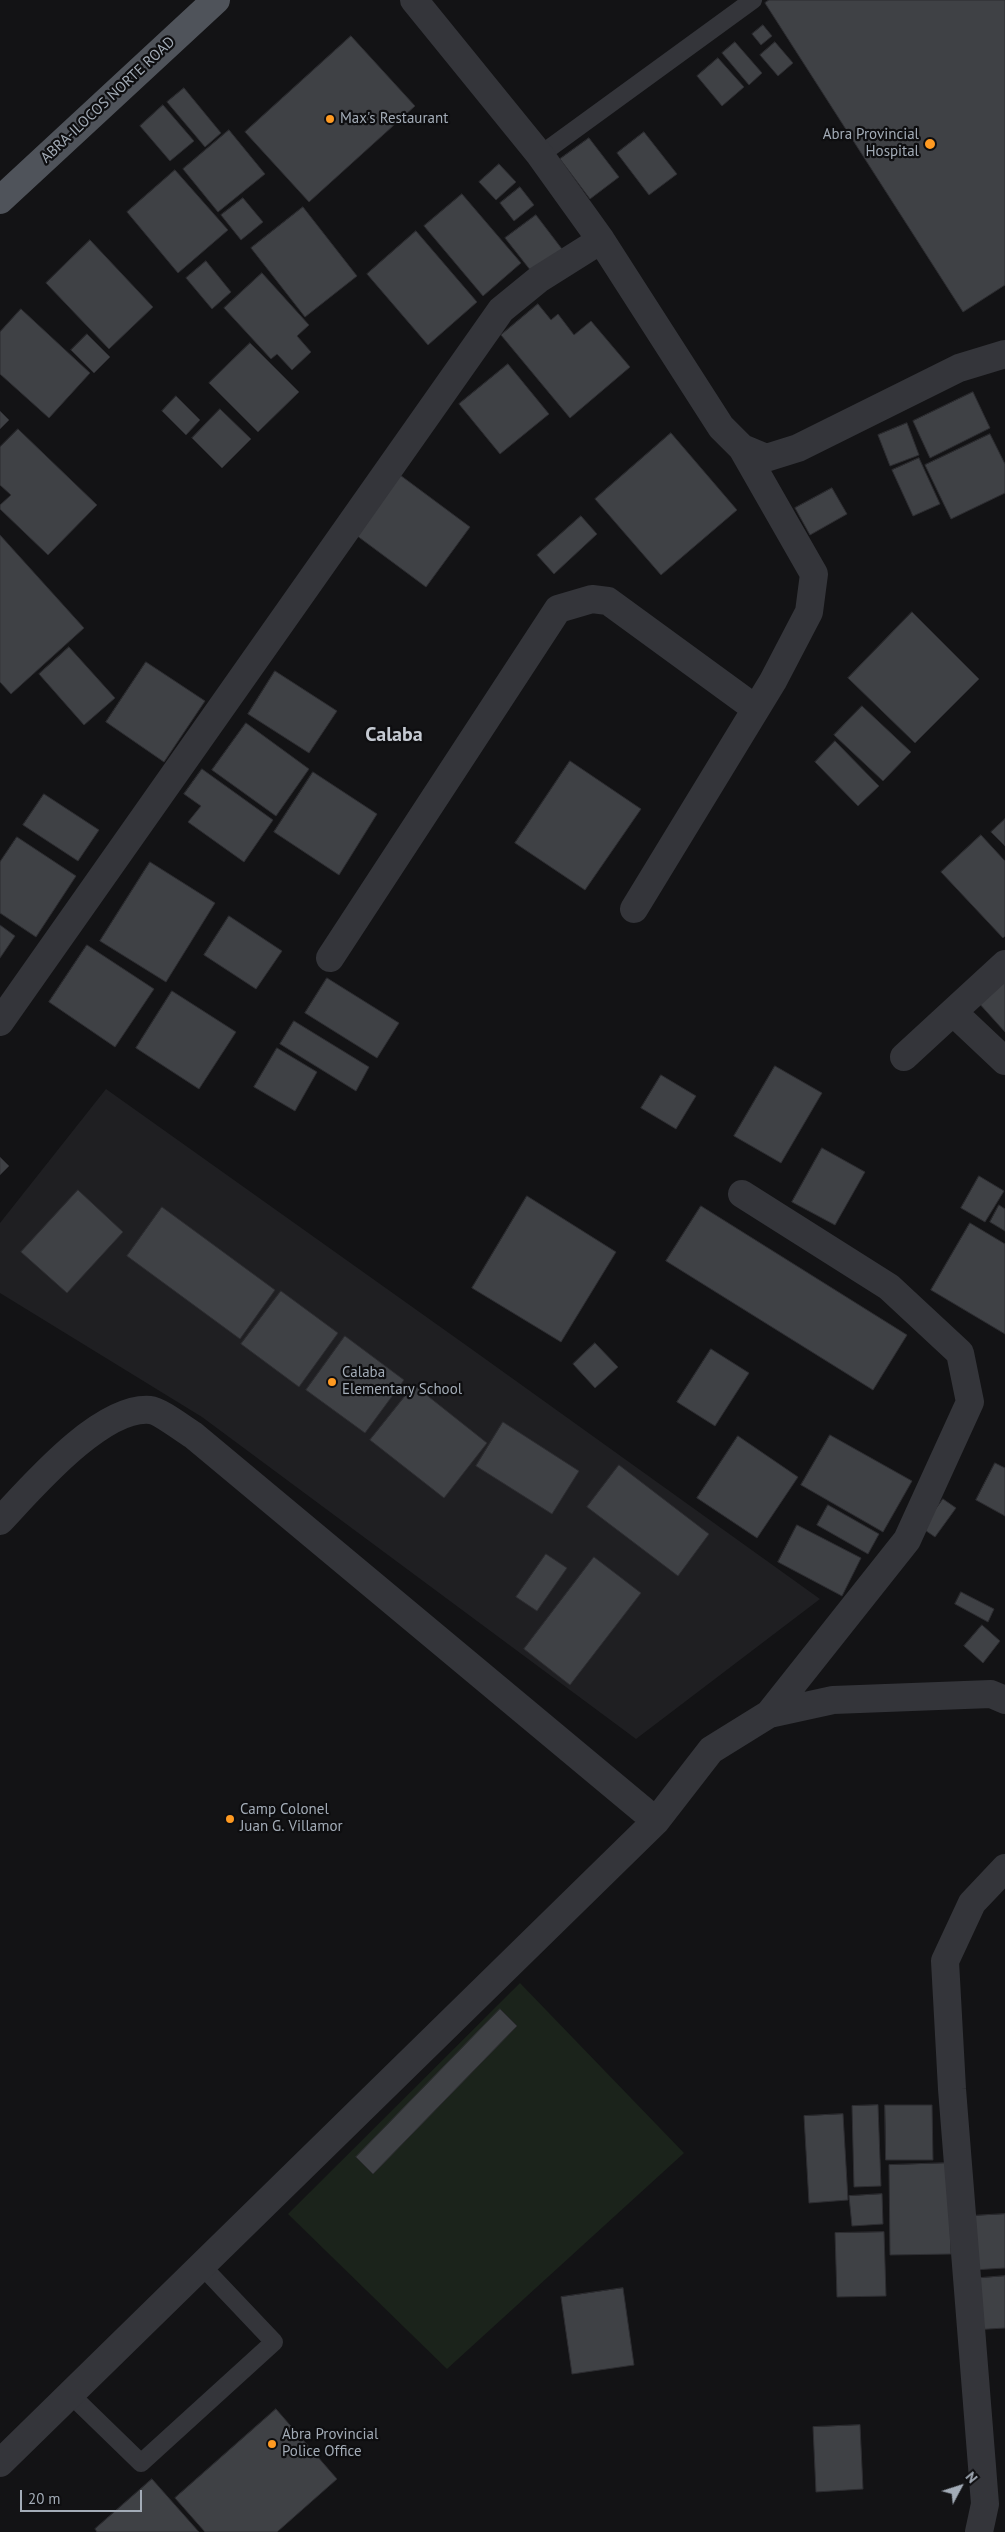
<!DOCTYPE html>
<html>
<head>
<meta charset="utf-8">
<style>
	body { margin:0 }
	#map { position:relative; width:1005px; height:2532px; overflow:hidden; background:#131315; font-family:"PT Sans",sans-serif }
	canvas { display:block }
	.north { position:absolute; left:935px; top:2462px; width:50px; height:50px; -webkit-text-stroke:4px #0e0e10; paint-order:stroke; rotate:50deg; font-size:14px; font-weight:700; line-height:20px; text-align:center; color:#a3acb7 }
	.north::after { content:''; display:block; margin:auto; width:18px; height:22px; background:#a3acb7; clip-path:polygon(50% 0,100% 100%,50% 72%,0 100%) }
	.scale { position:absolute; left:20px; top:2490px; width:122px; height:22px; box-sizing:border-box; border:2px solid #a3acb7; border-top:0; padding-left:6px; font-size:15px; line-height:18px; white-space:nowrap; color:#a3acb7; -webkit-text-stroke:4px #0e0e10; paint-order:stroke }
</style>
</head>
<body>
<div id="map">
<canvas width="1005" height="2532"></canvas>
<div class="north">N</div>
<div class="scale">20 m</div>
</div>
<script>
const ctx = document.querySelector('canvas').getContext('2d');
ctx.lineJoin = 'round';
function fill(path, color) {
  ctx.fillStyle = color;
  ctx.fill(path, 'evenodd');
}
function trace(path, color, width, dash) {
  ctx.strokeStyle = color;
  ctx.lineWidth = width;
  ctx.lineCap = dash ? 'butt' : 'round';
  ctx.setLineDash(dash || []);
  ctx.stroke(path);
}
function label(font, color, halo, rows, align = 'center') {
  ctx.font = font + ' "PT Sans",sans-serif';
  ctx.lineWidth = 4.5;
  ctx.setLineDash([]);
  ctx.textBaseline = 'middle';
  ctx.strokeStyle = halo;
  ctx.fillStyle = color;
  for (const [text, x, y, turn = 0] of rows) {
    ctx.save();
    ctx.translate(x, y);
    ctx.rotate((+turn || 0) * Math.PI / 180);
    ctx.textAlign = isNaN(turn) ? turn : align;
    if (halo) ctx.strokeText(text, 0, 0);
    ctx.fillText(text, 0, 0);
    ctx.restore();
  }
}
const built = new Path2D(`
	M106 1089 470 1348 820 1599 636 1739 202 1417 0 1293V1223Z`);
const green = new Path2D(`
	M520 1983 684 2153 447 2369 288 2214Z`);
const building = new Path2D(`
	M769 0H1005V285L963 312 765 3Z
	M763 25 772 36 761 45 752 34Z
	M351 36 415 106 309 202 245 132Z
	M735 42 762 73 749 85 722 53Z
	M775 42 793 63 778 76 760 55Z
	M718 58 744 87 722 106 697 76Z
	M184 88 221 133 205 147 167 102Z
	M163 105 194 141 170 161 140 126Z
	M229 130 265 174 218 212 183 169Z
	M644 132 677 174 649 195 617 153Z
	M589 138 619 177 590 199 560 159Z
	M499 164 516 182 496 200 479 182Z
	M175 170 228 230 178 273 127 212Z
	M520 187 534 205 514 221 500 203Z
	M462 194 521 263 483 296 424 226Z
	M243 198 263 222 241 240 221 215Z
	M303 207 357 276 305 317 251 248Z
	M536 215 565 253 535 276 505 238Z
	M416 231 477 302 428 345 367 274Z
	M90 240 153 307 109 349 46 283Z
	M206 261 231 292 212 309 186 278Z
	M262 273 309 325 297 336 311 352 292 370 277 354 271 359 224 308Z
	M538 304 551 320 558 314 574 335 591 321 630 367 570 418 501 335Z
	M21 309 90 373 49 418 0 374V332Z
	M87 334 110 357 94 373 71 350Z
	M250 343 299 392 258 432 209 383Z
	M508 364 549 414 500 454 459 404Z
	M973 392 990 428 930 458 913 421Z
	M176 396 200 420 186 435 162 411Z
	M220 409 251 439 222 468 192 438Z
	M0 411 9 420 0 429Z
	M907 423 919 455 890 466 878 435Z
	M18 429 97 505 48 555 0 509V505L11 495 0 485V447Z
	M671 433 737 510 661 575 595 499Z
	M990 434 1005 464V493L951 519 925 465Z
	M919 458 940 504 913 516 892 470Z
	M400 475 470 527 426 587 356 535Z
	M832 488 847 514 810 535 795 508Z
	M581 516 597 534 554 574 537 555Z
	M0 535 84 628 11 694 0 682Z
	M912 612 979 679 915 743 848 678Z
	M69 647 115 698 84 725 39 674Z
	M146 662 205 701 164 762 106 722Z
	M275 671 337 711 309 753 248 714Z
	M862 706 911 752 883 781 834 735Z
	M246 723 309 769 276 816 212 770Z
	M835 741 879 786 858 806 815 762Z
	M570 761 641 809 585 890 515 843Z
	M202 769 273 820 244 862 188 822 201 806 184 794Z
	M313 772 377 814 339 875 274 832Z
	M44 794 99 830 78 861 23 825Z
	M1005 819V846L991 832Z
	M981 835 1005 861V936L1003 938 941 872Z
	M17 837 76 876 36 937 0 913V862Z
	M150 862 215 903 166 982 100 941Z
	M229 916 282 951 256 989 204 955Z
	M0 925 15 936 0 958Z
	M87 945 154 989 115 1047 49 1002Z
	M1005 976V1032L977 1001Z
	M327 978 399 1023 377 1058 305 1013Z
	M172 991 236 1032 199 1089 136 1048Z
	M294 1021 369 1067 356 1091 280 1044Z
	M277 1048 317 1072 295 1111 254 1087Z
	M775 1066 822 1093 781 1163 734 1136Z
	M661 1075 696 1096 676 1129 641 1108Z
	M822 1148 865 1172 835 1225 792 1202Z
	M0 1157 9 1166 0 1175Z
	M979 1176 1004 1191 985 1222 961 1208Z
	M78 1190 123 1232 67 1293 21 1252Z
	M527 1196 616 1252 561 1342 472 1288Z
	M999 1205 1005 1209V1231L990 1222Z
	M701 1206 907 1335 873 1390 666 1261Z
	M162 1207 275 1290 240 1339 127 1256Z
	M970 1223 1005 1244V1334L931 1290Z
	M281 1291 338 1333 299 1387 241 1344Z
	M345 1336 404 1380 365 1433 306 1390Z
	M595 1343 618 1367 595 1388 573 1364Z
	M711 1349 749 1373 715 1426 677 1402Z
	M414 1385 487 1443 444 1498 370 1440Z
	M503 1422 579 1471 552 1514 476 1466Z
	M830 1435 912 1481 883 1532 801 1485Z
	M738 1436 798 1477 757 1538 697 1498Z
	M995 1463 1005 1468V1516L976 1500Z
	M619 1465 709 1534 678 1576 587 1507Z
	M943 1499 956 1508 935 1537 922 1528Z
	M828 1505 879 1534 868 1554 817 1525Z
	M797 1525 861 1558 842 1596 778 1562Z
	M546 1554 567 1568 537 1611 516 1597Z
	M594 1557 641 1593 570 1685 524 1649Z
	M961 1592 994 1609 988 1622 955 1604Z
	M982 1625 1000 1641 983 1663 964 1646Z
	M500 2009 517 2026 373 2174 356 2157Z
	M878 2105 881 2186 854 2187 852 2106Z
	M885 2105H932L933 2160H886Z
	M843 2114 848 2200 809 2203 804 2116Z
	M948 2163 951 2254 890 2255 889 2165Z
	M882 2194 883 2224 852 2226 849 2196Z
	M1005 2214V2268L973 2270 969 2216Z
	M884 2232 886 2296 837 2297 835 2233Z
	M1005 2276V2328L972 2330 968 2279Z
	M623 2288 634 2365 572 2374 561 2297Z
	M276 2409 337 2479 277 2532H205L175 2498Z
	M860 2425 863 2489 816 2492 813 2427Z
	M152 2479 199 2532H97L95 2529Z`);
const service = new Path2D(`
	M540 155 753 0
	M70 2394 141 2463 274 2342 201 2265`);
const minor = new Path2D(`
	M414 0 540 155 601 240 721 427 742 448 766 458 798 448 959 368 1005 354
	M634 909 773 681 809 612 814 574 742 448
	M330 958 558 609 592 599 608 601 756 709
	M953 1012 1005 1061
	M0 1022 501 310 539 279 601 240
	M904 1057 1005 964
	M742 1194 889 1287 960 1353 970 1402 907 1540 769 1714
	M0 1521C32 1487 101 1406 150 1410 160 1411 183 1429 193 1435L656 1821 0 2463
	M656 1821 711 1750 769 1714 833 1700 991 1694 1005 1700
	M979 2532 985 2504 952 2089 945 1961 972 1903 1005 1868`);
const primary = new Path2D(`
	M0 200 216 0`);
const markers = [
	[330,119,5,"#ff9a21"],
	[930,144,6,"#ff9a21"],
	[332,1382,5,"#ff9a21"],
	[230,1819,5,"#ff9a21"],
	[272,2444,5,"#ff9a21"]
];
const streetNames = [
	["ABRA-ILOCOS NORTE ROAD",108,100,-43]
];
const poiNames = [
	["Max's Restaurant",340,119],
	["Abra Provincial",919,135,"right"],
	["Hospital",919,152,"right"],
	["Calaba",342,1373],
	["Elementary School",342,1390],
	["Camp Colonel",240,1810],
	["Juan G. Villamor",240,1827],
	["Abra Provincial",282,2435],
	["Police Office",282,2452]
];
const districtNames = [
	["Calaba",394,735]
];
fill(built, '#1f1f22');
fill(green, '#1b231b');
fill(building, '#3f4145');
trace(building, '#2d2d31', 1);
trace(service, '#34353a', 18);
trace(minor, '#34353a', 28);
trace(primary, '#4f535a', 28);
for (const [x, y, r, color] of markers) {
  const dot = new Path2D();
  dot.arc(x, y, r, 0, 2 * Math.PI);
  ctx.fillStyle = color;
  ctx.fill(dot);
  trace(dot, '#0e0e10', 2);
}
label('15px', '#a3acb7', '#0e0e10', streetNames);
label('15px', '#a3acb7', '#0e0e10', poiNames, 'left');
label('bold 20px', '#c5cad2', '#0e0e10', districtNames);
</script>
</body>
</html>
